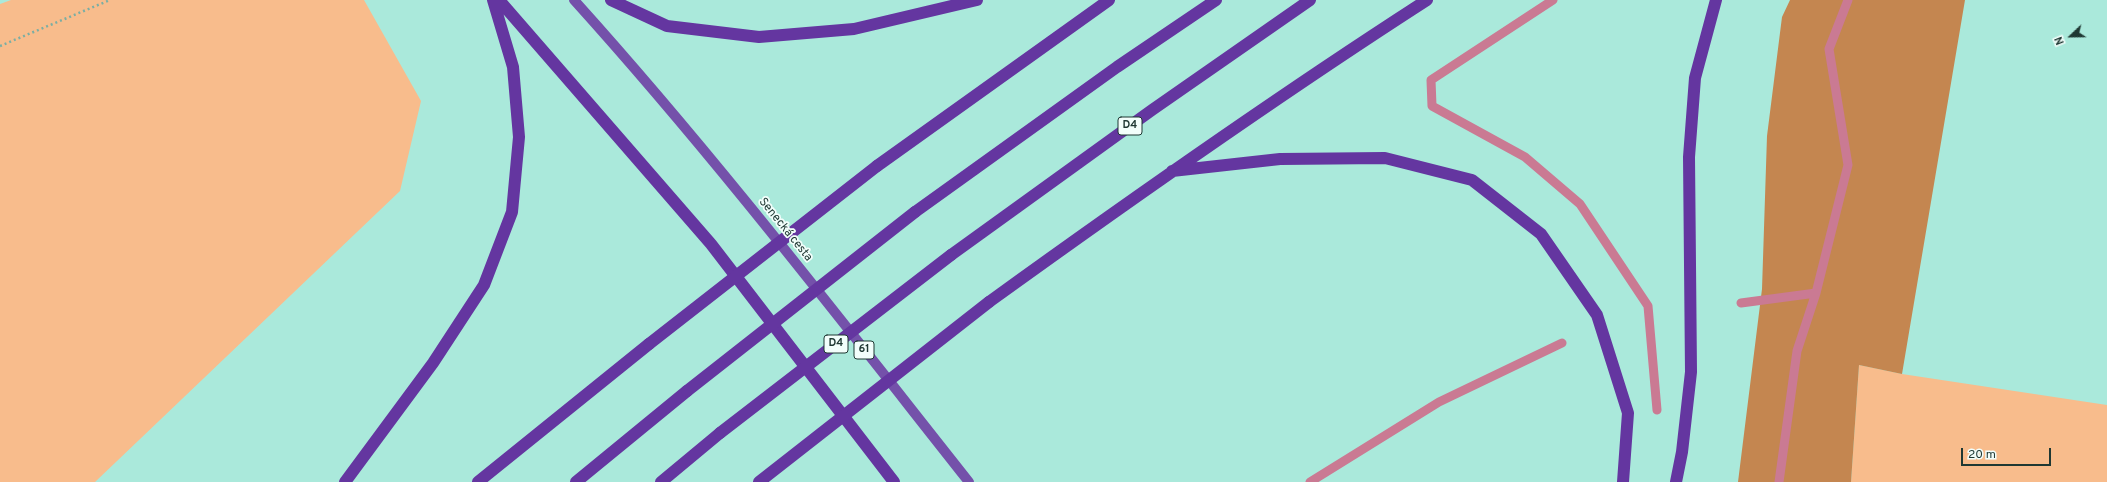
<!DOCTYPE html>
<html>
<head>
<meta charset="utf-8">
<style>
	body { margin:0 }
	#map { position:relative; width:2107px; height:482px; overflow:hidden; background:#aae9db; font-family:Overpass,sans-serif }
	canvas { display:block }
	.north { position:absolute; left:2051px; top:16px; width:40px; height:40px; -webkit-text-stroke:3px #f2fefb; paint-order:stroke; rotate:248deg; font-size:11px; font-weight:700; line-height:16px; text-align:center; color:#1f3833 }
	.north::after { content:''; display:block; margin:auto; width:14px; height:18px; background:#1f3833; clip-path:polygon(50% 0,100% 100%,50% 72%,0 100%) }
	.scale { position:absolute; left:1961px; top:448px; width:90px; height:18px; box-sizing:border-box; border:2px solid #1f3833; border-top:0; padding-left:5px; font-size:12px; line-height:14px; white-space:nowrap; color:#1f3833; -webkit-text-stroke:3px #f2fefb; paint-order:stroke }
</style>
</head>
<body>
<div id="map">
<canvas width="2107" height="482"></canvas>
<div class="north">N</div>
<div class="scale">20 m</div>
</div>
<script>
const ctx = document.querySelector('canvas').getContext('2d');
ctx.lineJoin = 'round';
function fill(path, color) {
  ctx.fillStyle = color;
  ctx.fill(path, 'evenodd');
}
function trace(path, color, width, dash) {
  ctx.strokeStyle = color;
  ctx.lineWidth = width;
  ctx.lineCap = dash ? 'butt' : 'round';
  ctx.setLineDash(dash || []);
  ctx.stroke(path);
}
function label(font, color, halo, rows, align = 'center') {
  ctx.font = font + ' Overpass,sans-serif';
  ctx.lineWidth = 3.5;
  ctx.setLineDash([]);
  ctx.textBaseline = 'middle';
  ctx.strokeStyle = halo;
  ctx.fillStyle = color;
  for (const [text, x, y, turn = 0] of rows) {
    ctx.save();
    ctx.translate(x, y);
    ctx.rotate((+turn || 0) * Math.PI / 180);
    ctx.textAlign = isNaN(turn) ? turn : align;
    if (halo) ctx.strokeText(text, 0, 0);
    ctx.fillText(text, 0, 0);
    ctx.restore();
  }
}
const green = new Path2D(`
	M11 0H364L421 101 400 191 95 482H0V4Z
	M1859 365 1902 374 2107 405V482H1851Z`);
const forest = new Path2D(`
	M1790 0H1965L1902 374 1859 365 1851 482H1738L1762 289 1767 136 1782 17Z`);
const stream = new Path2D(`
	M1553 0 1431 80 1432 106 1525 157 1580 204 1648 306 1657 410
	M1741 303 1816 293
	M1310 482 1439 402 1562 343
	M1779 482 1797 351 1816 293 1848 165 1829 49 1848 0`);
const path = new Path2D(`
	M0 46 110 0`);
const primary = new Path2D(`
	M574 0C713 154 840 319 969 482`);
const motorway = new Path2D(`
	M499 0 711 244 894 482
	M611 0 667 26 759 37 854 29 977 0
	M877 166 1109 0
	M1172 171 1280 159 1385 158 1472 180 1541 234 1597 315 1628 413 1623 482
	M915 212 1117 67 1216 0
	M951 255 1152 110 1310 0
	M989 302C1133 198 1278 96 1427 0
	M345 482 433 363 484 285 512 212 519 137 513 67 493 0
	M478 482 649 344
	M576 482 687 391
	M661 482 720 433
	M1676 482 1682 452 1691 372 1689 157 1695 78 1716 0`);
const motorwayBridge = new Path2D(`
	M649 344 877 166
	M687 391 915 212
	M720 433 951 255
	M759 482 989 302`);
const shields = [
	[1130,126,24],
	[836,344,24],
	[864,350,20]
];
const shieldNames = [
	["D4",1130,126],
	["D4",836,344],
	["61",864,350]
];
const streetNames = [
	["Senecká cesta",785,230,51]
];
fill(green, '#f8bc8c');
fill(forest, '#c48650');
trace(stream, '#ca7a93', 9);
trace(path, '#7baea3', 2.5, [2, 3]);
trace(primary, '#7451aa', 10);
trace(motorway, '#6436a0', 12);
trace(motorwayBridge, '#6436a0', 12);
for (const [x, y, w] of shields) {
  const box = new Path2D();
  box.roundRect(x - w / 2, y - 9, w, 18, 3);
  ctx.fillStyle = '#f2fefb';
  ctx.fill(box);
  trace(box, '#1f3833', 1);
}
label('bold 11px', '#1f3833', null, shieldNames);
label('12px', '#1f3833', '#f2fefb', streetNames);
</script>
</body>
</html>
